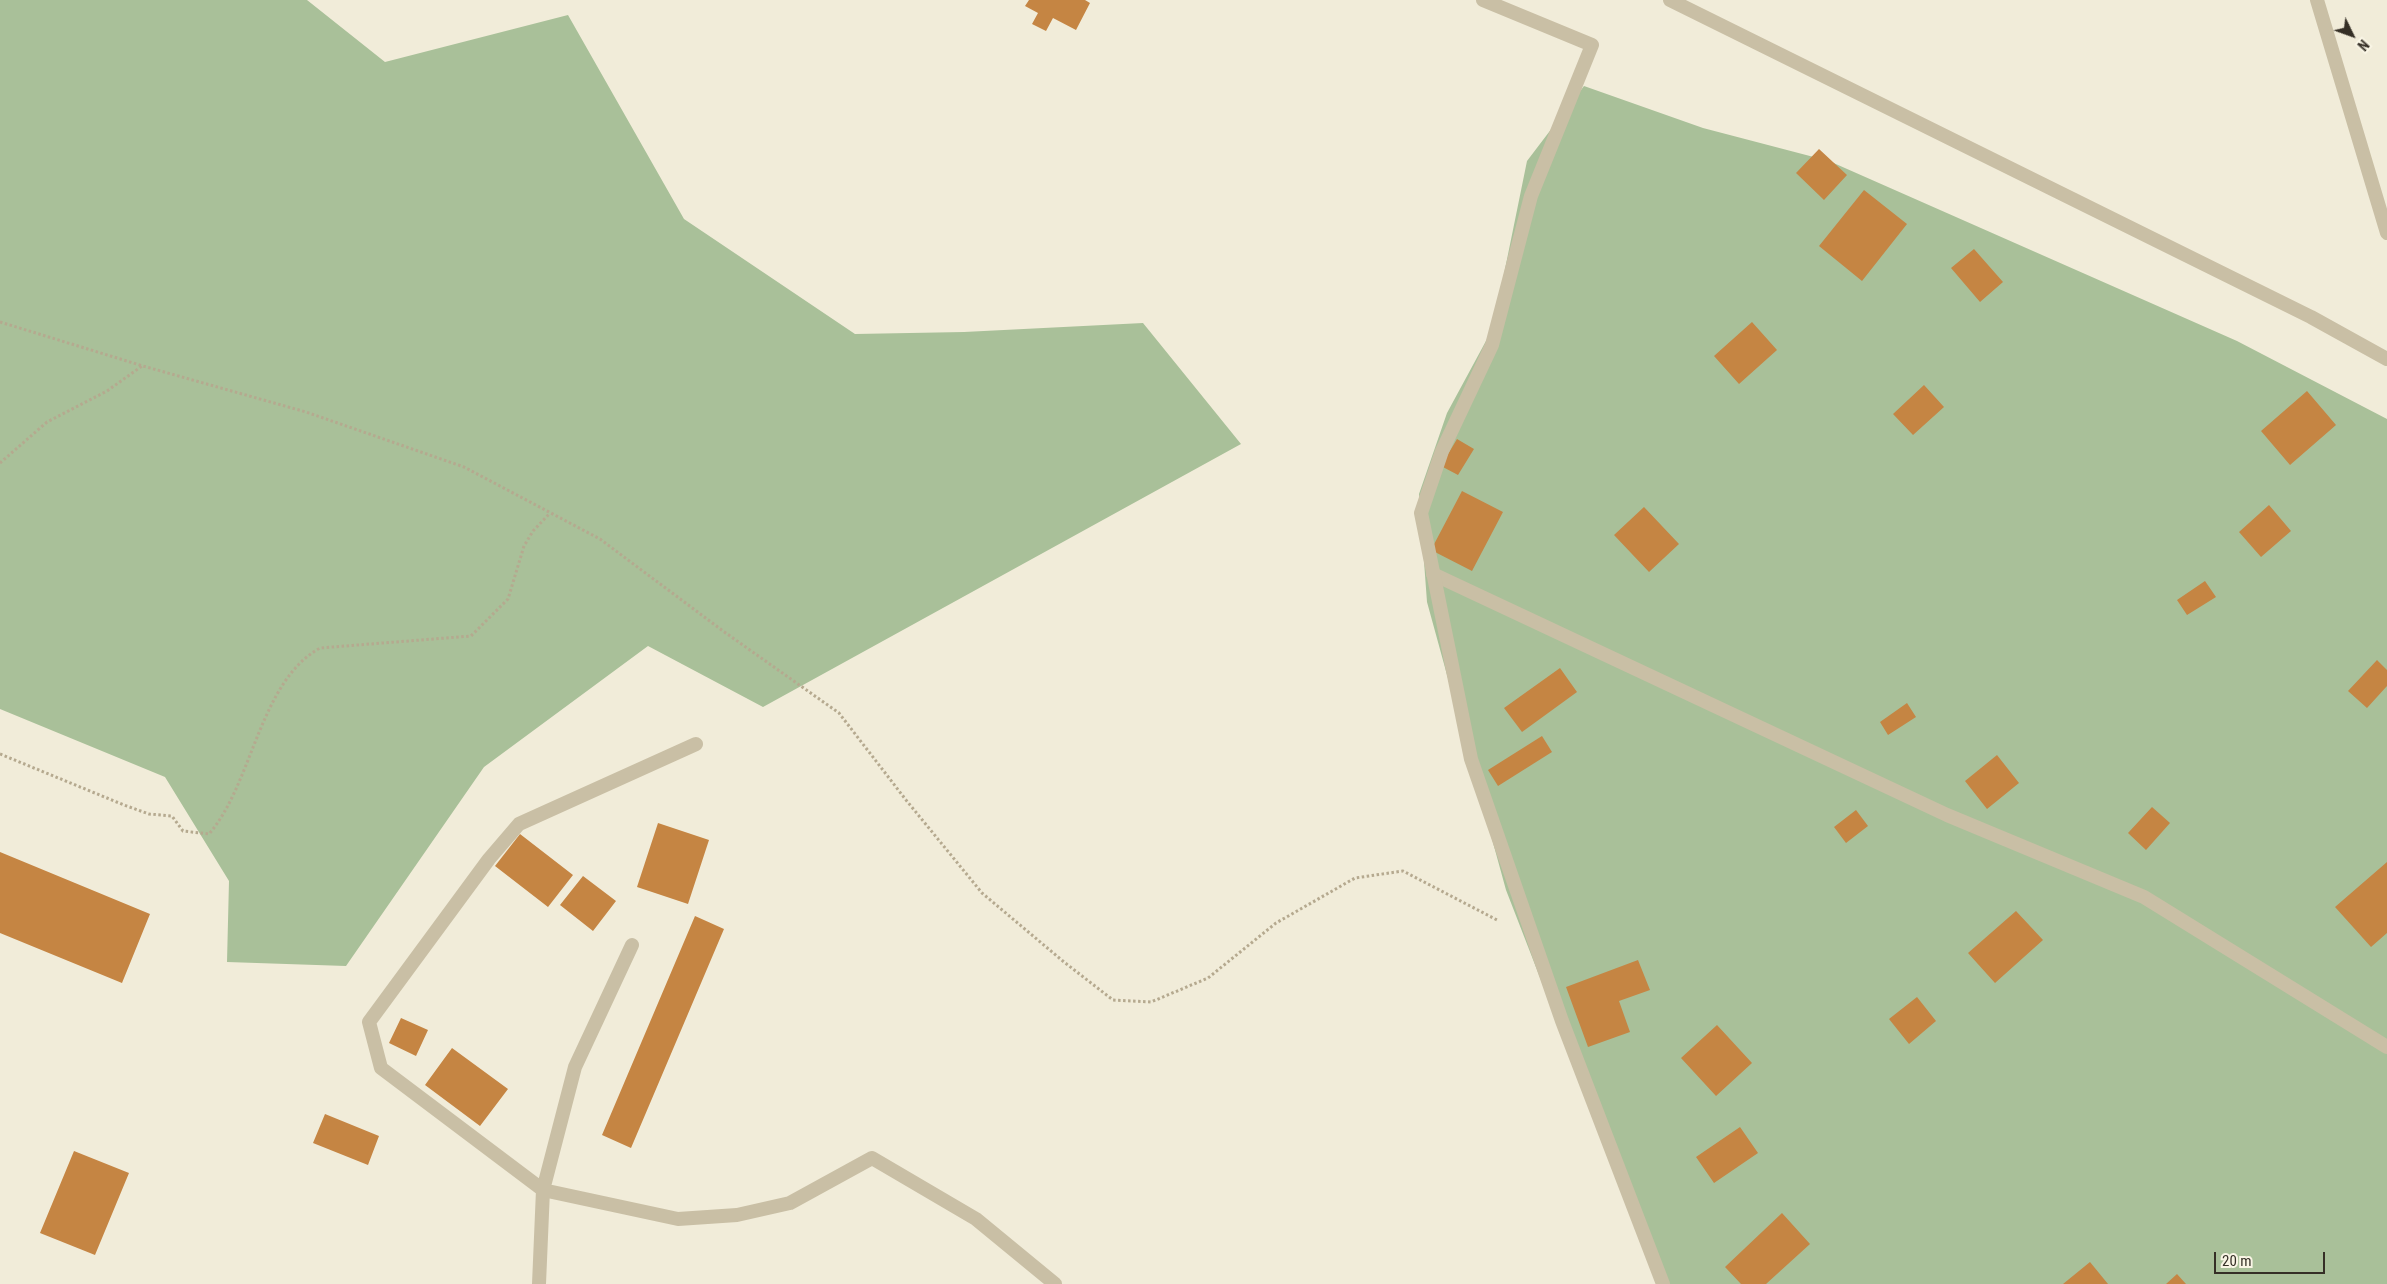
<!DOCTYPE html>
<html>
<head>
<meta charset="utf-8">
<style>
	body { margin:0 }
	#map { position:relative; width:2387px; height:1284px; overflow:hidden; background:#f1ecd9; font-family:"Roboto Condensed",sans-serif }
	canvas { display:block }
	.north { position:absolute; left:2327px; top:10px; width:50px; height:50px; -webkit-text-stroke:4px #f9f5e5; paint-order:stroke; rotate:132deg; font-size:14px; font-weight:700; line-height:20px; text-align:center; color:#352f26 }
	.north::after { content:''; display:block; margin:auto; width:18px; height:22px; background:#352f26; clip-path:polygon(50% 0,100% 100%,50% 72%,0 100%) }
	.scale { position:absolute; left:2214px; top:1252px; width:111px; height:22px; box-sizing:border-box; border:2px solid #352f26; border-top:0; padding-left:6px; font-size:15px; line-height:18px; white-space:nowrap; color:#352f26; -webkit-text-stroke:4px #f9f5e5; paint-order:stroke }
</style>
</head>
<body>
<div id="map">
<canvas width="2387" height="1284"></canvas>
<div class="north">N</div>
<div class="scale">20 m</div>
</div>
<script>
const ctx = document.querySelector('canvas').getContext('2d');
ctx.lineJoin = 'round';
function fill(path, color) {
  ctx.fillStyle = color;
  ctx.fill(path, 'evenodd');
}
function trace(path, color, width, dash) {
  ctx.strokeStyle = color;
  ctx.lineWidth = width;
  ctx.lineCap = dash ? 'butt' : 'round';
  ctx.setLineDash(dash || []);
  ctx.stroke(path);
}
const green = new Path2D(`
	M0 0H307L385 62 568 15 684 219 855 334 964 332 1143 323 1241 444 763 707 648 646 484 767 346 966 227 962 229 881 165 777 0 709Z
	M1584 86 1703 128 1829 161 2237 341 2387 419V1284H1659L1506 890 1427 602 1419 494 1447 413 1493 328 1527 161Z`);
const building = new Path2D(`
	M1029 0H1085L1090 3 1076 30 1053 18 1046 31 1032 24 1038 13 1025 6Z
	M1819 149 1847 175 1824 200 1796 173Z
	M1864 190 1907 224 1862 281 1819 246Z
	M1974 249 2003 282 1980 302 1951 268Z
	M1752 322 1777 350 1739 384 1714 356Z
	M1924 385 1944 407 1913 435 1893 414Z
	M2307 391 2336 425 2290 465 2261 431Z
	M1457 439 1474 449 1458 475 1441 466Z
	M1462 491 1503 512 1472 571 1431 550Z
	M2269 505 2291 531 2261 557 2239 532Z
	M1644 507 1679 544 1649 572 1614 535Z
	M2205 581 2216 597 2187 615 2177 600Z
	M2377 660 2387 670V686L2367 708 2348 691Z
	M1560 668 1577 692 1522 732 1504 708Z
	M1907 703 1916 717 1888 735 1880 722Z
	M1542 736 1552 752 1498 786 1488 770Z
	M1997 755 2019 783 1987 809 1965 781Z
	M2152 807 2170 823 2146 850 2128 833Z
	M1856 810 1868 826 1846 843 1834 827Z
	M658 823 709 840 688 904 637 887Z
	M520 834 573 875 548 907 495 866Z
	M0 852 150 914 122 983 0 933Z
	M2387 862V933L2371 947 2335 907Z
	M583 876 616 901 593 931 560 905Z
	M2016 911 2043 940 1995 983 1968 953Z
	M695 916 724 929 631 1148 602 1135Z
	M1638 960 1650 990 1619 1001 1630 1032 1588 1047 1566 987Z
	M1917 997 1936 1021 1909 1044 1889 1019Z
	M401 1018 428 1030 416 1056 389 1043Z
	M1717 1025 1752 1063 1716 1096 1681 1058Z
	M452 1048 508 1089 480 1126 425 1085Z
	M325 1114 379 1136 368 1165 313 1143Z
	M1740 1127 1758 1153 1714 1183 1696 1157Z
	M74 1151 129 1173 95 1255 40 1233Z
	M1782 1213 1810 1244 1766 1284H1741L1725 1267Z
	M2090 1262 2108 1284H2063Z
	M2177 1274 2186 1284H2166Z`);
const path = new Path2D(`
	M0 322 143 366 306 412 464 467 600 539 723 631 839 713 906 800 982 893 1064 962 1113 1000 1151 1002 1208 978 1276 923 1355 878 1403 871 1499 921
	M0 463 47 422 107 391 142 366
	M0 754 124 805 149 814 172 816 183 831 209 834C253 783 259 682 320 648L471 636 508 599 524 546 533 531 550 513`);
const service = new Path2D(`
	M2317 0 2387 233
	M1433 574 1947 815 2144 897 2387 1047`);
const minor = new Path2D(`
	M1483 0 1592 45 1531 196 1492 345 1442 451 1421 513 1471 759 1562 1021 1663 1284
	M1670 0 2311 317 2387 359
	M632 945 575 1067 543 1190 678 1219 737 1215 790 1203 872 1158 976 1219 1055 1284
	M539 1284 543 1190 381 1068 369 1022 489 859 519 824 696 744`);
fill(green, '#a9c099');
fill(building, '#c58543');
trace(path, '#b5a98f', 3, [2.5, 2.5]);
trace(service, '#c9bfa5', 14);
trace(minor, '#c9bfa5', 14);
</script>
</body>
</html>
